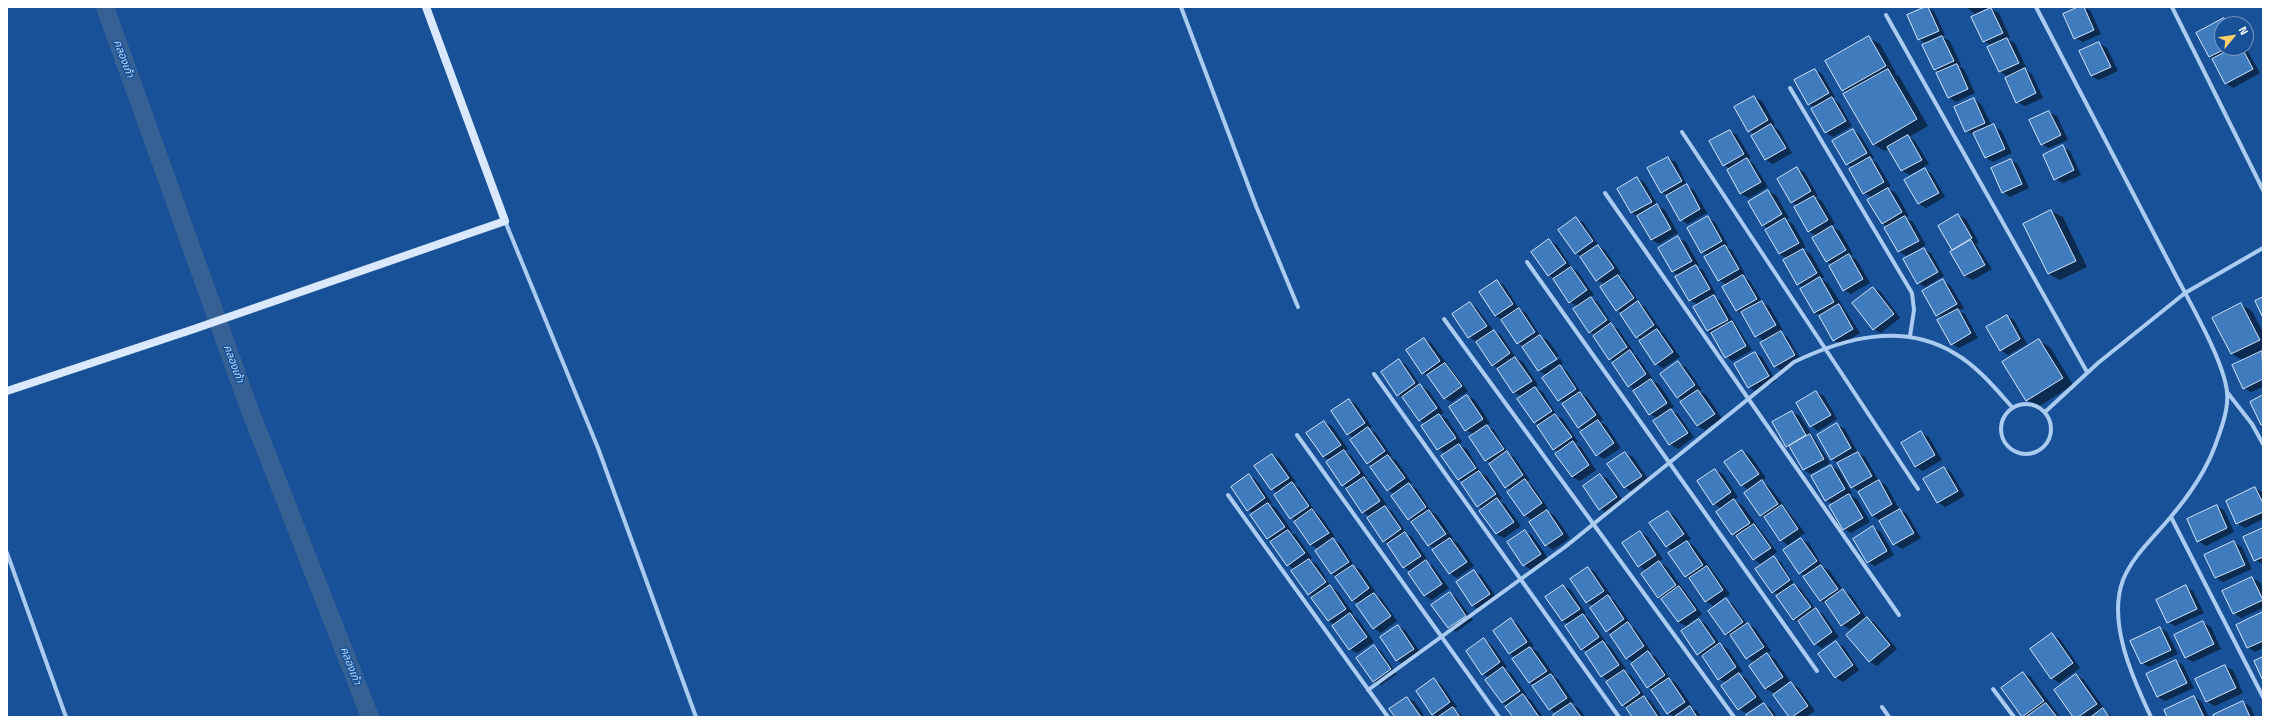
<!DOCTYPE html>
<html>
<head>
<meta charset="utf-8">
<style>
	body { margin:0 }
	#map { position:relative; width:2270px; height:724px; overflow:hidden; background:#185197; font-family:"Titillium Web",sans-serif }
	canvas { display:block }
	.frame { position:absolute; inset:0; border:8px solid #fff; pointer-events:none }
	.north { position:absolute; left:2214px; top:16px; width:40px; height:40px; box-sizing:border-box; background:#185197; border:1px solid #7497c1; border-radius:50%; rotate:61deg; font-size:11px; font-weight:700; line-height:16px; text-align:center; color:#fff }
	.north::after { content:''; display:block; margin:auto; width:14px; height:18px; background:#ffd16a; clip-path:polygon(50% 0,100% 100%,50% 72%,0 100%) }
</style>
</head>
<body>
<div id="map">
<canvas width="2270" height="724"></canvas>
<div class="frame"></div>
<div class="north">N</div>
</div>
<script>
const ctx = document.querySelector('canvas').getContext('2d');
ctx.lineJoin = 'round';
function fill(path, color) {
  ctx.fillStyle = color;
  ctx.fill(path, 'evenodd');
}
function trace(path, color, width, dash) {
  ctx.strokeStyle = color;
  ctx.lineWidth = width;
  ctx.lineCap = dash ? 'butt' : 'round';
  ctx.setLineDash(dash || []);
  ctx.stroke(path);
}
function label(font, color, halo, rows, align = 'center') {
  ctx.font = font + ' "Titillium Web","Noto Sans Thai",sans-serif';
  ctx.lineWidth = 3;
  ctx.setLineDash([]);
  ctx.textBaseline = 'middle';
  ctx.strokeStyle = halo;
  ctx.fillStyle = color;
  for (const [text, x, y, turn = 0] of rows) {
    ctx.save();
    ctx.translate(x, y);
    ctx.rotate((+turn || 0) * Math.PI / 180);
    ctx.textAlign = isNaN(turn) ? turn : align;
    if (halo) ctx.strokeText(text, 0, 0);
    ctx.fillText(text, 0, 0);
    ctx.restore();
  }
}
const shadow = new Path2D(`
	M1927 7 1934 11 1945 35 1942 37 1950 41 1961 65 1958 66 1964 69 1975 93 1956 102 1949 97 1940 73 1935 69 1927 44 1919 39Z
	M1966 7H1989L1975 14Z
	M2080 7 2090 10 2101 34 2083 42 2075 38Z
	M1991 9 1999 13 2010 37 2007 39 2015 43 2026 67 2023 68 2032 74 2043 98 2025 106 2017 102 2009 77 1999 71 1992 46 1984 41Z
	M2224 19 2232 24H2222V48L2247 50 2260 73 2233 88 2225 83 2214 59 2210 57 2197 33Z
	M1869 38 1880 44 1896 73 1895 74 1899 76 1928 126 1909 137 1915 141 1929 164 1910 175 1902 171 1889 148 1885 151 1873 144 1848 93 1843 90Z
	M2099 43 2107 48 2118 71 2099 80 2091 76Z
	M1815 70 1822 74 1835 97 1833 99 1839 103 1852 126 1833 137 1826 133 1812 109 1815 108 1809 104Z
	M1754 97 1762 101 1775 124 1773 126 1779 130 1792 153 1773 164 1766 160 1755 135 1749 131Z
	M1974 99 1981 104 1992 126 2001 130 2012 153 1993 162 1986 158 1975 135 1966 131Z
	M2049 112 2057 116 2068 140 2049 148 2041 144Z
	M1853 130 1860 135 1874 158 1871 159 1877 163 1891 186 1887 188 1896 193 1909 216 1906 218 1913 222 1926 245 1907 256 1899 252 1886 229 1889 227 1882 223 1873 198 1864 193 1854 168 1847 164 1834 141Z
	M1730 131 1737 135 1751 158 1748 160 1754 164 1768 187 1749 198 1741 194 1728 170 1730 169 1724 165Z
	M2063 147 2070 151 2081 175 2063 183 2055 179Z
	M1668 158 1676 162 1687 186 1694 190 1707 213 1688 224 1681 220 1669 196 1662 192Z
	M2011 160 2018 164 2029 188 2010 197 2003 192Z
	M1797 168 1805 173 1818 196 1815 197 1822 201 1835 224 1831 226 1840 231 1853 254 1850 256 1857 260 1870 283 1851 294 1844 290 1833 265 1826 261 1817 236 1808 231 1798 206 1791 202Z
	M1925 169 1932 174 1945 197 1926 208 1919 204 1905 180Z
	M1637 178 1645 183 1658 206 1665 210 1678 233 1659 244 1652 240 1638 217 1632 213 1618 190Z
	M1768 191 1776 195 1789 218 1786 220 1793 224 1806 247 1802 249 1811 254 1824 277 1821 279 1828 283 1860 333 1841 344 1833 340 1820 315 1814 313 1804 288 1797 284 1788 259 1779 254 1769 229 1762 225Z
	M2051 211 2063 217 2087 267 2060 280 2049 274 2024 224Z
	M1958 215 1966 219 1979 243 1976 244 1992 269 1973 280 1965 276 1952 252 1955 251 1952 249Z
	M1708 218 1715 222 1728 245 1726 247 1732 250 1745 274 1742 276 1750 281 1763 303 1769 306 1783 330 1779 332 1788 337 1801 360 1782 371 1775 366 1765 341 1756 336 1744 315 1737 311 1724 287 1727 285 1719 280 1708 256 1702 252Z
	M1576 219 1584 223 1599 246 1605 250 1621 273 1618 275 1625 280 1640 304 1645 307 1661 330 1659 331 1664 334 1680 357 1663 368 1656 364 1642 340 1637 337 1622 313 1617 310 1605 285 1597 280 1582 257 1576 253Z
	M1678 238 1686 242 1699 265 1697 267 1703 270 1716 294 1713 296 1721 301 1752 350 1733 361 1726 357 1712 333 1708 331 1698 305 1690 300 1679 275 1673 272 1659 249Z
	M1550 241 1557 245 1572 268 1578 272 1594 295 1590 297 1598 302 1613 326 1618 329 1634 352 1632 353 1637 356 1653 379 1651 380 1659 384 1674 407 1670 410 1678 414 1694 437 1678 449 1670 444 1654 421 1658 419 1650 414 1634 392 1636 390 1629 386 1615 362 1610 359 1595 335 1590 332 1578 307 1570 302 1555 279 1548 275Z
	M1924 249 1931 253 1944 276 1925 287 1918 283Z
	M1497 281 1504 285 1519 309 1526 313 1541 337 1548 340 1559 356 1541 369V371L1560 358 1563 363 1560 366 1567 371 1582 394 1587 397 1603 420 1600 422 1606 425 1621 448 1604 459 1597 455 1584 430 1579 427 1565 404 1559 400 1543 378 1547 375 1539 371 1524 347 1518 343 1503 320 1496 316 1480 293Z
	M1943 281 1950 285 1964 308 1959 311 1965 314 1978 338 1959 348 1952 344 1943 318 1937 315Z
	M1873 288 1881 292 1900 318 1881 333 1873 329Z
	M1470 303 1477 308 1494 331 1501 335 1516 358 1523 362 1538 385 1535 388 1543 392 1557 416 1563 419 1578 442 1575 444 1581 447 1596 470 1580 481 1572 477 1559 452 1554 449 1540 425 1534 422 1522 397 1514 392 1499 369 1493 365 1477 342 1469 337 1454 315Z
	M2241 304 2252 311 2263 332V350L2260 351 2263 353V387L2251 392 2244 388V361L2232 354Z
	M2007 316 2014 320 2027 344 2008 355 2001 350Z
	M1424 339 1431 343 1468 391 1452 402 1444 398 1430 377 1423 373Z
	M2039 341 2050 347 2073 385 2038 407 2027 400Z
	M1755 353 1762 357 1776 381 1756 392 1749 387Z
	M1399 360 1406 365 1421 386 1428 390 1444 413 1440 415 1447 419 1462 442 1459 445 1467 449 1481 473 1487 476 1502 499 1499 501 1505 504 1521 526 1504 538 1496 534 1483 509 1478 506 1464 482 1458 479 1446 454 1438 449 1423 427 1426 424 1419 420 1405 399 1398 395Z
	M1678 363 1686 367 1702 390 1699 391 1706 395 1722 418 1705 430 1697 426 1684 401 1677 397Z
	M1816 392 1824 396 1837 419 1818 431 1811 426Z
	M1467 396 1475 400 1490 423 1486 426 1494 430 1509 454 1514 457 1530 480 1527 482 1532 485 1548 508 1545 510 1554 515 1570 538 1553 550 1546 545 1533 520 1524 515 1511 490 1506 487 1491 463 1486 460 1470 437 1474 435 1466 430 1450 408Z
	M1349 400 1356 404 1372 427 1369 429 1376 433 1392 456 1390 457 1396 460 1412 483 1409 485 1417 489 1432 512 1437 515 1453 538 1451 539 1458 543 1474 566 1457 578 1449 573 1436 549 1428 545 1413 522 1408 519 1395 494 1387 490 1373 466 1367 463 1354 438 1348 434Z
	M1792 412 1800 416 1830 463 1811 474 1804 470 1792 449 1786 446Z
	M1324 422 1332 426 1348 449 1345 451 1351 455 1367 478 1366 479 1371 482 1387 505 1385 507 1392 511 1407 534 1412 537 1428 560 1426 562 1433 566 1449 588 1432 600 1425 596 1409 573 1411 572 1404 567 1389 544 1384 541 1371 517 1363 512 1349 488 1343 485 1330 460 1323 457Z
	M1837 425 1845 429 1858 453 1865 457 1879 481 1886 485 1899 509 1907 514 1921 538 1902 549 1894 544 1881 521 1873 516 1860 492 1852 487 1839 463 1831 459Z
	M1921 432 1929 437 1942 460 1923 471 1916 467Z
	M1742 451 1750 455 1766 478 1761 481 1769 486 1805 533 1788 545 1781 540 1745 493 1749 490 1742 485Z
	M1625 453 1633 457 1649 480 1632 492 1625 487Z
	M1273 455 1280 459 1296 482 1293 484 1300 488 1315 511H1314L1320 515 1335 537 1333 539 1341 544 1355 567 1361 570 1376 593 1374 594 1381 598 1397 621 1381 633 1373 628 1359 604 1352 600 1337 577 1332 574 1316 551 1319 549 1311 545 1296 522 1297 521 1291 518 1278 493 1272 489Z
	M1831 466 1839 470 1852 493 1849 495 1857 499 1870 522 1851 533 1844 529 1833 504 1826 500 1812 477Z
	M1944 468 1951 472 1965 496 1945 507 1938 502Z
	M1715 470 1723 474 1738 497 1734 500 1742 505 1777 552 1761 564 1753 559 1717 512 1722 509 1714 504Z
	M1249 475 1256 480 1272 503 1269 504 1276 508 1292 531 1290 532 1296 535 1312 558 1309 560 1317 564 1332 588 1337 591 1353 613 1351 614 1358 619 1374 642 1357 653 1350 649 1336 625 1328 621 1314 597 1309 594 1295 570 1288 565 1273 542 1267 538 1255 514 1248 510Z
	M1601 475 1608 479 1624 502 1607 513 1600 509Z
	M2255 488 2263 493V519L2245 528 2237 523 2227 502Z
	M2217 506 2224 510 2234 532 2206 546 2198 541Z
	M1668 512 1675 516 1691 539 1686 542 1694 546 1730 594 1713 606 1706 601 1670 554 1674 551 1666 546Z
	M1873 528 1881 532 1894 555 1875 566 1868 562Z
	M2263 529V564L2255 560Z
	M1525 531 1532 535 1548 558 1531 570 1524 565Z
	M1640 532 1647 536 1663 559 1659 562 1667 567 1702 614 1686 626 1678 622 1663 599 1658 597 1647 571 1639 566 1623 544Z
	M1801 539 1809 543 1823 567 1829 570 1843 590 1851 595 1867 619 1875 623 1897 649 1877 666 1870 662 1848 635 1865 619 1850 629 1842 625 1828 605 1820 600 1806 576 1800 573Z
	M2234 542 2242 547 2252 569 2223 582 2216 578 2206 556Z
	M1774 558 1781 562 1795 586 1801 589 1816 610 1823 614 1839 637 1822 648 1815 644 1801 624 1793 619 1779 595 1773 592Z
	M1588 568 1595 572 1611 595 1609 597 1615 601 1631 624 1629 625 1635 628 1651 651 1648 653 1656 657 1671 680 1676 683 1692 706 1690 707 1697 711 1701 717H1674L1668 713 1653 690 1648 687 1634 663 1627 658 1612 634 1607 631 1594 606 1587 603 1571 580Z
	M1474 571 1481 575 1497 598 1480 610 1473 606 1457 583Z
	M2252 578 2260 582 2263 589V608L2241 618 2234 613Z
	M1563 586 1571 590 1586 613 1584 615 1590 619 1606 642 1605 643 1610 646 1626 669 1624 671 1631 675 1646 698 1651 701 1662 717H1633L1628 708 1623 705 1609 681 1602 676 1588 652 1582 649 1569 624 1562 621Z
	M2186 587 2193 591 2204 613 2175 626 2168 622Z
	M1450 593 1457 598 1473 620 1456 632 1449 628Z
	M1726 600 1733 604 1747 624 1755 628 1771 651 1766 654 1775 659 1790 681 1774 693 1766 689 1750 666 1755 663 1747 658 1733 638 1725 634Z
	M2263 613V648L2255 652 2248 647Z
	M1511 619 1518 624 1534 646 1531 648 1538 652 1554 675 1552 676 1558 679 1574 702 1571 704 1579 708 1585 717H1556L1557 714 1549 709 1535 686 1529 682 1516 658 1510 654 1494 631Z
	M1699 620 1706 624 1720 644 1728 649 1743 672 1739 674 1747 679 1763 702 1746 713 1738 709 1727 683 1719 679 1705 659 1698 654Z
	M2203 622 2211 627 2221 649 2193 662 2185 658Z
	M1398 626 1405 630 1421 653 1404 665 1397 660Z
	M2160 628 2167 632 2178 654 2149 667 2142 663Z
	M2052 635 2060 639 2080 668 2059 683 2052 678 2031 650Z
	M1484 640 1491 644 1507 667 1504 669 1511 673 1527 695 1525 696 1531 700 1543 717H1514L1508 706 1502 703 1490 678 1483 674Z
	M1836 643 1844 647 1859 670 1843 682 1835 677Z
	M1374 646 1381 651 1397 674 1381 685 1373 681Z
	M2176 661 2183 665 2194 688 2165 701 2158 697Z
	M2225 666 2233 670 2243 693 2215 706 2207 702 2197 680Z
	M2023 673 2031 677 2060 717 2023 716 2002 688Z
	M2076 675 2083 679 2104 708 2102 709 2113 717H2074Z
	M1434 679 1441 684 1457 707 1454 708 1464 717H1438L1433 714Z
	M1791 683 1799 688 1815 711 1805 717H1790Z
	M2194 697 2201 701 2209 717H2168Z
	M1407 698 1415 702 1425 717H1396Z
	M2243 702 2251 707 2255 717H2215Z
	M1764 704 1771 708 1777 717H1748Z`);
const canal = new Path2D(`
	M105 7 249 408 370 717`);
const building = new Path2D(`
	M1925 7H1928L1939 31 1918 40 1907 15Z
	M2078 7H2084L2094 30 2074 39 2063 14Z
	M1991 8 2003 33 1983 42 1971 17Z
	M2224 18 2228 24H2222V48H2227L2209 57 2196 33Z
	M1869 36 1886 66 1842 91 1825 61Z
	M1942 36 1954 61 1934 70 1922 45Z
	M2007 38 2019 63 1999 72 1987 47Z
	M2099 42 2111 67 2091 76 2079 51Z
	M2233 48H2242L2253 69 2225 84 2212 59Z
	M1957 64 1968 89 1948 98 1936 73Z
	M2025 68 2036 93 2016 103 2005 78Z
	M1815 69 1829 93 1808 105 1794 80Z
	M1888 69 1917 119 1873 145 1843 94Z
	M1754 96 1768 120 1748 132 1734 107Z
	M1832 97 1846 121 1825 133 1811 109Z
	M1974 98 1985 123 1965 132 1954 107Z
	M2049 111 2061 135 2041 145 2029 120Z
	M1771 124 1786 148 1765 160 1751 136Z
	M1994 124 2005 149 1985 158 1973 133Z
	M1853 129 1867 153 1846 165 1832 141Z
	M1730 130 1744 154 1723 166 1709 141Z
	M1908 135 1922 160 1901 171 1887 147Z
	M2063 145 2074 170 2054 180 2043 155Z
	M1668 157 1682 181 1661 193 1647 168Z
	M1870 157 1884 182 1863 194 1849 169Z
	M1747 158 1761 182 1740 194 1727 170Z
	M2011 159 2022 184 2002 193 1991 168Z
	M1797 167 1811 191 1791 203 1777 179Z
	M1925 168 1939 193 1918 204 1904 180Z
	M1637 177 1652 202 1631 213 1617 189Z
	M1687 184 1700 209 1680 221 1666 196Z
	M1888 188 1902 212 1882 224 1867 200Z
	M1768 190 1782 214 1762 226 1748 202Z
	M1814 196 1828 220 1808 232 1794 207Z
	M1657 204 1671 229 1651 240 1637 216Z
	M2051 210 2076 261 2048 274 2023 224Z
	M1958 214 1972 238 1952 250 1938 226Z
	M1708 216 1722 241 1701 253 1687 228Z
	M1905 216 1919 241 1898 252 1884 228Z
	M1576 217 1593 241 1575 254 1558 230Z
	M1785 218 1799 243 1779 254 1765 230Z
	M1832 226 1846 250 1826 262 1812 238Z
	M1678 236 1692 261 1672 272 1658 248Z
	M1549 239 1566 263 1548 276 1531 252Z
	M1971 240 1985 265 1964 276 1950 252Z
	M1598 245 1614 268 1596 281 1580 257Z
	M1725 245 1739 269 1718 281 1704 257Z
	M1924 248 1938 272 1917 284 1903 259Z
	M1803 249 1817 273 1797 285 1783 260Z
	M1849 254 1863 279 1843 291 1829 266Z
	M1696 265 1710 289 1689 301 1675 277Z
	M1571 267 1587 290 1569 303 1553 279Z
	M1618 275 1634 298 1616 311 1600 287Z
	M1743 275 1757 299 1736 311 1722 287Z
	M1820 277 1834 302 1814 313 1800 289Z
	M1943 279 1957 304 1936 316 1922 291Z
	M1497 280 1513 304 1495 316 1479 292Z
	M1873 287 1894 314 1873 330 1852 303Z
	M1714 295 1728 320 1707 331 1693 307Z
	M1591 297 1607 320 1589 333 1573 309Z
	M2263 297V318L2255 301Z
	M1638 301 1654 325 1636 338 1620 314Z
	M1762 301 1776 325 1755 337 1741 312Z
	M1470 302 1487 326 1468 338 1452 314Z
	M2241 303 2260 340 2231 354 2212 318Z
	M1839 304 1853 329 1833 341 1819 316Z
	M1519 308 1535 332 1517 344 1501 320Z
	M1958 309 1971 333 1951 345 1937 320Z
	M2007 315 2020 339 2000 351 1986 327Z
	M1732 321 1746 346 1725 358 1711 333Z
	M1611 323 1627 347 1609 360 1593 336Z
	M1657 329 1673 352 1655 365 1639 341Z
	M1494 330 1510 353 1492 366 1476 342Z
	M1781 331 1795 355 1774 367 1760 343Z
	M1540 335 1557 359 1538 371 1522 347Z
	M1424 338 1440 361 1422 374 1406 350Z
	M2039 339 2063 378 2026 401 2002 362Z
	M1630 350 1646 374 1628 387 1612 363Z
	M2262 351 2263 379 2243 389 2232 365Z
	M1755 352 1769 376 1748 388 1734 364Z
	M1515 357 1532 381 1513 393 1497 369Z
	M1399 359 1415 383 1397 396 1381 372Z
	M1678 361 1695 385 1677 398 1660 374Z
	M1445 363 1462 386 1444 399 1427 375Z
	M1560 365 1576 389 1558 401 1542 378Z
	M1651 379 1667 403 1649 415 1633 391Z
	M1420 384 1437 408 1419 421 1402 397Z
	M1535 387 1552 411 1534 423 1517 399Z
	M1698 390 1715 414 1697 426 1680 402Z
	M1816 391 1831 415 1810 427 1796 403Z
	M1580 392 1596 415 1578 428 1562 404Z
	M1467 395 1483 419 1465 431 1449 407Z
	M2263 395V424L2261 425 2250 402Z
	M1349 399 1365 423 1347 435 1331 411Z
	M1671 409 1688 433 1669 445 1653 421Z
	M1792 411 1806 435 1786 447 1772 422Z
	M1439 414 1456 438 1437 450 1421 426Z
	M1555 414 1572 437 1553 450 1537 426Z
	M1598 420 1614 443 1596 456 1580 432Z
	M1324 421 1341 445 1323 457 1306 433Z
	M1837 423 1851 448 1831 460 1817 435Z
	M1487 425 1504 449 1485 461 1469 437Z
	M1368 427 1385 451 1367 464 1350 440Z
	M1921 431 1935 455 1915 467 1901 443Z
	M1810 434 1824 459 1803 470 1789 446Z
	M1573 441 1589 465 1572 477 1555 454Z
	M1459 444 1476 468 1458 480 1441 456Z
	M1344 450 1360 473 1342 486 1326 462Z
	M1742 450 1759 474 1741 486 1724 462Z
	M1507 451 1523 475 1505 488 1489 464Z
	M1625 452 1642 476 1624 488 1607 464Z
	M1858 452 1872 476 1851 488 1837 463Z
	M1272 454 1289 478 1271 490 1254 466Z
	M1388 455 1405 478 1387 491 1370 467Z
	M1831 465 1845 489 1825 501 1811 476Z
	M1944 467 1958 491 1937 503 1923 479Z
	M1715 469 1731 492 1713 505 1697 481Z
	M1479 471 1496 494 1477 507 1461 483Z
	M1249 474 1265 498 1247 511 1231 487Z
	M1600 474 1617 497 1599 510 1583 486Z
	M1364 477 1380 501 1362 513 1346 489Z
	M1525 479 1542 503 1524 516 1507 492Z
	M1762 480 1778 504 1760 516 1744 493Z
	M1879 480 1892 504 1872 516 1858 492Z
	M1292 482 1309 506 1290 519 1274 495Z
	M1409 483 1426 507 1408 520 1391 496Z
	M2255 487 2263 503V512L2236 524 2226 501Z
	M1849 494 1863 518 1843 530 1829 506Z
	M1497 498 1514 522 1496 534 1479 511Z
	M1734 499 1750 523 1732 535 1716 512Z
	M1268 503 1285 527 1267 539 1250 515Z
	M1782 505 1798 529 1780 541 1764 517Z
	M2217 505 2227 528 2197 542 2187 519Z
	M1385 506 1401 529 1383 542 1367 518Z
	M1312 509 1329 533 1310 545 1294 522Z
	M1900 509 1914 533 1893 545 1879 521Z
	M1429 510 1446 534 1428 546 1411 522Z
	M1547 510 1563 534 1545 546 1529 522Z
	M1668 511 1684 534 1666 547 1649 523Z
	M1754 524 1771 548 1753 560 1736 536Z
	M1873 526 1887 551 1867 563 1853 539Z
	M2263 528V557L2254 561 2243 537Z
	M1288 530 1305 553 1287 566 1270 542Z
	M1525 530 1541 554 1523 566 1507 542Z
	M1640 531 1656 555 1638 567 1622 543Z
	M1405 532 1421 556 1403 568 1387 544Z
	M1333 538 1349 562 1331 574 1315 551Z
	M1450 538 1467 562 1449 574 1432 550Z
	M1801 538 1817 561 1799 574 1783 550Z
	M1687 541 1703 565 1685 577 1668 553Z
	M2234 541 2245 565 2215 578 2204 555Z
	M1774 556 1790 580 1772 593 1755 569Z
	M1309 559 1326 582 1308 595 1291 571Z
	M1426 560 1442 584 1424 596 1408 573Z
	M1659 561 1676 585 1658 598 1641 574Z
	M1353 565 1369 588 1352 601 1335 577Z
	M1821 565 1838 589 1820 601 1803 577Z
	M1707 566 1723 590 1705 602 1689 578Z
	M1588 567 1604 591 1586 603 1570 579Z
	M1474 570 1490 594 1472 606 1456 582Z
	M2252 577 2263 600 2233 614 2222 591Z
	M1794 584 1811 607 1793 620 1776 596Z
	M1330 585 1346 609 1328 621 1311 598Z
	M1563 585 1580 609 1562 621 1545 597Z
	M2186 585 2197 609 2167 623 2156 600Z
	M1679 586 1696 610 1678 622 1661 599Z
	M1843 589 1860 613 1841 626 1825 602Z
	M1450 592 1466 616 1448 628 1431 605Z
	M1374 593 1391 616 1373 629 1356 605Z
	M1608 595 1624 619 1606 632 1590 608Z
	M1726 598 1743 622 1725 635 1708 611Z
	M1816 608 1832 632 1814 645 1798 621Z
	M2263 612V641L2247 648 2236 625Z
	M1350 613 1367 637 1349 650 1332 626Z
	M1583 614 1599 637 1581 650 1565 626Z
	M1867 617 1890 645 1869 662 1846 635Z
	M1511 618 1527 642 1509 654 1493 631Z
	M1699 619 1715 642 1697 655 1681 631Z
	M2203 621 2214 644 2185 658 2174 635Z
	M1628 622 1644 646 1626 659 1610 635Z
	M1748 623 1764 647 1746 659 1730 635Z
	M1398 625 1414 649 1396 661 1380 637Z
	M2160 627 2171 650 2141 664 2130 641Z
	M2052 633 2073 663 2051 679 2030 649Z
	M1484 638 1500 662 1482 675 1466 651Z
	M1603 641 1619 665 1601 677 1585 653Z
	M1836 641 1853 665 1835 678 1818 654Z
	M1720 643 1736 667 1718 680 1702 656Z
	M1374 645 1391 669 1373 682 1356 658Z
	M1530 647 1547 671 1529 683 1512 659Z
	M1648 651 1665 675 1647 688 1631 664Z
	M1767 653 1783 677 1765 689 1749 666Z
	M2263 657V681L2254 661Z
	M2176 660 2187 683 2157 697 2146 674Z
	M2225 665 2236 688 2206 702 2195 679Z
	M1503 667 1520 691 1502 703 1485 680Z
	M1624 670 1640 693 1622 706 1606 682Z
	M2023 672 2044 701 2022 717 2001 688Z
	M1739 673 1756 697 1738 710 1721 686Z
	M1551 674 1567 698 1549 710 1532 686Z
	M2076 674 2097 704 2078 717H2073L2054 690Z
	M1434 678 1450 702 1432 715 1416 691Z
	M1669 678 1685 702 1667 714 1651 690Z
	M1791 682 1808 706 1792 717H1789L1773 695Z
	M1523 694 1539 717H1513L1505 707Z
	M1644 696 1658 717H1632L1626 708Z
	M2194 696 2204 717H2167L2164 710Z
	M1407 697 1421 717H1395L1389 709Z
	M2243 701 2250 717H2214L2213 715Z
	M1571 703 1581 717H1554L1553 715Z
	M1764 703 1774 717H1747L1746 715Z
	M2046 703 2057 717H2026Z
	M1690 706 1697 717H1674Z
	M1453 707 1460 717H1438Z
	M2103 708 2109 717H2091Z`);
const street = new Path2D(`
	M1181 7 1256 206 1298 307
	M2036 7C2082 95 2128 184 2174 272 2189 301 2224 361 2227 392 2229 409 2221 429 2215 446 2205 473 2187 498 2169 519 2153 538 2132 557 2123 580 2107 622 2133 679 2151 717
	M2172 7 2263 190
	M1886 15 2087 372
	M1790 88 1912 293 1914 310 1910 336
	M1682 132 1918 489
	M1605 193 1899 615
	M505 221 598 448 696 717
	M1527 262 1817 671
	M1444 319 1734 717
	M1374 374 1619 717
	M2227 392 2252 424 2263 444
	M2001 429a25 25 0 1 1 50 0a25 25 0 1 1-50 0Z
	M2045 412 2098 363 2185 293 2263 248
	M1297 435 1499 717
	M1228 495 1388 717
	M2171 517 2263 697
	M7 553 66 717
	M1993 689 2014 717
	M1368 690 1565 547 1794 362C1844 338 1902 322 1954 353 1977 366 1995 388 2012 407
	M1882 707 1889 717`);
const secondary = new Path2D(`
	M7 391 194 329 505 221 426 7`);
const waterNames = [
	["คลองเก้า",123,59,70],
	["คลองเก้า",233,364,70],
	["คลองเก้า",350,666,69]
];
fill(shadow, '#0007');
trace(canal, '#376194', 18);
fill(building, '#407bbe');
trace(building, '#d2e5fc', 1);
trace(street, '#aaccf1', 4);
trace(secondary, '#d9e8fc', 8);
label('italic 11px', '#b7d6f8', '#185197', waterNames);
</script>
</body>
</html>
